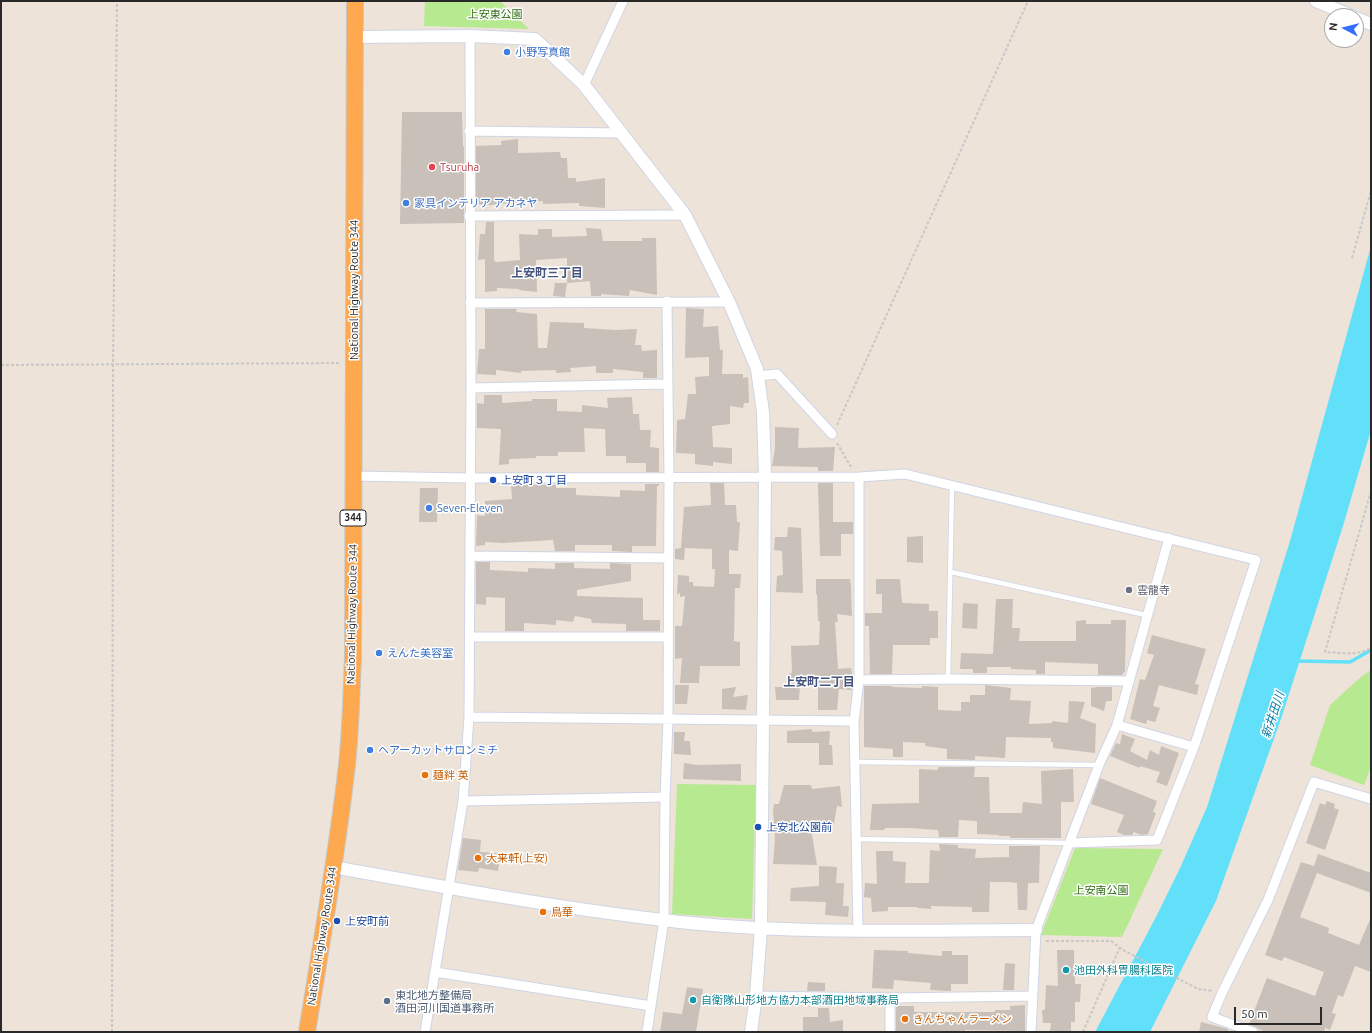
<!DOCTYPE html>
<html>
<head>
<meta charset="utf-8">
<style>
	body { margin:0 }
	#map { position:relative; width:1372px; height:1033px; overflow:hidden; background:#ede3d9; font-family:Ubuntu,sans-serif }
	canvas { display:block }
	.frame { position:absolute; inset:0; border:2px solid #292929; pointer-events:none }
	.north { position:absolute; left:1324px; top:8px; width:40px; height:40px; box-sizing:border-box; background:#fff; border:1px solid #a9a9a9; border-radius:50%; rotate:277deg; font-size:11px; font-weight:700; line-height:16px; text-align:center; color:#292929 }
	.north::after { content:''; display:block; margin:auto; width:14px; height:18px; background:#356dff; clip-path:polygon(50% 0,100% 100%,50% 72%,0 100%) }
	.scale { position:absolute; left:1234px; top:1007px; width:88px; height:18px; box-sizing:border-box; border:2px solid #292929; border-top:0; padding-left:5px; font-size:12px; line-height:14px; white-space:nowrap; color:#292929; -webkit-text-stroke:3px #fff; paint-order:stroke }
</style>
</head>
<body>
<div id="map">
<canvas width="1372" height="1033"></canvas>
<div class="frame"></div>
<div class="north">N</div>
<div class="scale">50 m</div>
</div>
<script>
const ctx = document.querySelector('canvas').getContext('2d');
ctx.lineJoin = 'round';
function fill(path, color) {
  ctx.fillStyle = color;
  ctx.fill(path, 'evenodd');
}
function trace(path, color, width, dash) {
  ctx.strokeStyle = color;
  ctx.lineWidth = width;
  ctx.lineCap = dash ? 'butt' : 'round';
  ctx.setLineDash(dash || []);
  ctx.stroke(path);
}
function label(font, color, halo, rows, align = 'center') {
  ctx.font = font + ' Ubuntu,"Noto Sans JP",sans-serif';
  ctx.lineWidth = 3;
  ctx.setLineDash([]);
  ctx.textBaseline = 'middle';
  ctx.strokeStyle = halo;
  ctx.fillStyle = color;
  for (const [text, x, y, turn = 0] of rows) {
    ctx.save();
    ctx.translate(x, y);
    ctx.rotate((+turn || 0) * Math.PI / 180);
    ctx.textAlign = isNaN(turn) ? turn : align;
    if (halo) ctx.strokeText(text, 0, 0);
    ctx.fillText(text, 0, 0);
    ctx.restore();
  }
}
const green = new Path2D(`
	M425 1H500L529 29 424 26Z
	M1371 670V767L1364 785 1310 765 1330 705 1362 676Z
	M677 784 756 785 752 919 672 914Z
	M1075 848 1163 849 1122 937 1041 935Z`);
const water = new Path2D(`
	M1371 246V430L1343 526 1282 716 1216 901 1150 1032H1095L1157 915 1180 868 1207 807 1290 541Z`);
const stream = new Path2D(`
	M1295 661 1350 662 1371 650`);
const building = new Path2D(`
	M402 112H462L463 146H464V223L400 224Z
	M518 139V153L560 152 561 158H567L568 178H576V182L605 178V208L579 206V203L543 204V201L489 205 476 204V146L501 145V141Z
	M486 222H494V261L497 262 520 260 519 234 538 235V229H552V237L587 236 586 228 601 229 603 241H642V238H656L657 295 630 290 629 296 601 294V296H591L590 281 567 283V258L536 260 537 292 519 290V289L497 288V291L485 292V259L478 260 480 234H485Z
	M555 283H567L565 297 553 296Z
	M686 308 704 309 703 327 718 326 720 350H723L722 374H743V378L748 377 749 403H744L743 408 730 406V424L712 426 713 447 732 448V464L713 462V466L695 464V454L676 453 677 420 685 419 688 394H696L695 377 709 376V357L685 358Z
	M485 309H517L516 312 537 314 538 348H547L550 322 584 323V328L616 330 637 329 635 345H641L642 351 657 350V378H643V372L613 369V373H596V366L570 368 571 372 556 373V370L521 371V373L496 370V375L477 374 479 349H485Z
	M484 395H502V403L532 401V399H557V411L582 412V405L608 408 607 398 632 397 633 414H639L640 430H651L650 447 659 448V472H646V463H626V456H606L605 429 584 428 585 452H558V456H536V458L509 459V464L499 465 501 429 477 428V403L484 404Z
	M775 427 799 428 798 448 835 447 833 471H818V467L772 466 775 448Z
	M710 483H724L725 505H736L737 522H740L738 551 729 550V574H741L740 588H735L734 641 740 642V666H700L699 683H680L682 658 675 659V626H682L685 596 680 597V593L677 594 678 575 689 576V582H693V586L714 587 715 569H712V549L685 548 684 560 675 559V549L682 548H681L684 507 711 505Z
	M818 483H833V522H853V534H841V556H820Z
	M511 484 556 485V488H576V495L620 497V490L645 491V484H659V486H657L656 546H632V552L612 551V545H575V551H555L553 540 503 543 485 542V545L476 546 477 515 485 516V501L512 499Z
	M420 488H438L437 522H419Z
	M788 527 801 528 803 593 776 592 777 576 783 575 782 551 774 550 775 537H787Z
	M923 536V563L907 562V537Z
	M476 562H490V570L528 572V568L555 569V563H574V568L610 569V563L631 564V581L577 590V596L643 598V620H660V631H626V624L592 623 591 619 575 616 573 622 556 620V625L524 623V631H505V598L486 597V605L476 604Z
	M816 579H850L851 587 852 616 837 614 838 622H835L838 669 851 668 853 680 852 690 839 689 837 710H818V682L800 683 799 700H776L775 687H786L788 674 792 673 791 646 819 645 820 621H818L817 594H816Z
	M876 579H900L902 603 929 604V611H938V638H930V645H893L892 674H870L869 626H865V613H882V594H876Z
	M996 599H1013L1012 628H1020L1019 641H1076V621L1086 620V624H1111V620H1126L1125 671 1122 675H1098V664L1045 662V674H1036V670L1011 669V667H987V673H973V669H960L961 653 993 654Z
	M963 603 978 604 977 629 962 628Z
	M1152 635 1206 649 1195 684 1199 685 1197 695 1159 685 1153 706 1160 708 1155 722 1147 720 1146 724 1130 719 1140 679 1145 680 1154 655 1147 653Z
	M675 685H689L687 704H675Z
	M985 685 1011 688 1010 700 1031 701 1029 724 1052 723V721L1068 723 1069 701 1085 702 1080 718 1096 724 1095 753 1053 748V742H1051V738L1006 737 1005 758 975 756V760L947 759V749L925 746V743L903 742V757H893V749L864 747V686H892V687L922 688V686L938 687V710L961 711V702H970V695H985Z
	M736 687 733 697 748 695 746 710 722 709V689Z
	M1097 687H1112V701H1106L1104 711 1091 706V688Z
	M812 729V732L830 731 829 745H832L833 765H819V743H787V731Z
	M674 732H685L684 741H690L691 755 674 754Z
	M1122 734 1135 739 1130 751 1147 760 1150 750 1159 755 1161 746 1179 753 1167 786 1156 782 1160 772 1140 766V768L1110 756 1116 743 1120 744Z
	M684 763 697 765 741 764V781L683 779Z
	M938 767H975L974 777H989L990 813H1022L1023 802 1042 804 1041 771 1073 769 1074 802H1061V838H1010V836H999V835L977 834V821L959 820 958 837H939L938 830 909 828H885L884 830H870L872 804 919 803V769L938 770Z
	M1100 778 1157 801 1153 812 1156 813 1148 834 1141 835 1134 832 1132 835H1124L1117 832 1124 815 1091 804Z
	M784 785H811L812 789 840 786 842 807 837 806 834 824 810 823 817 865 773 864 775 838 773 810 774 804H779Z
	M1327 801 1335 804 1334 808 1339 810 1325 850 1306 843 1320 803 1325 805Z
	M463 838 481 840 480 852 500 853 498 871 479 868 478 872 458 870Z
	M939 844 958 845V848L976 849 975 858 1009 857V846H1040L1039 883H1028L1027 910H1018L1017 883 1008 882H990L989 912H972V907L931 906V909L917 908V907H888V911L872 912 871 898 864 897 865 883 877 884 876 851H893V861L906 862 905 883H929L930 850 940 851Z
	M1318 854 1371 873V893L1317 873 1300 917 1329 928 1328 933 1359 945 1371 917V972L1355 966 1343 997 1338 995 1332 1013 1336 1014 1330 1030 1325 1028 1324 1032H1265L1249 1024 1267 978 1315 996 1324 972 1284 957 1282 961 1265 955 1301 862 1314 866Z
	M819 866 837 867 836 883H844L843 906H849L848 917 825 915 826 902 790 901 791 888 819 886Z
	M874 950 908 951V953L942 956V951H952V955H968V984H951V991L930 990 931 983 894 980 893 989 872 988Z
	M1057 950H1074L1075 984H1081L1080 1002H1075V1022H1071V1032H1050L1051 1023H1043L1042 1010H1045L1046 985 1058 986Z
	M1005 963 1015 964 1014 990H1003Z
	M808 982 825 983V991H807Z
	M687 987 703 989 696 1032H660L663 1012 682 1014Z
	M1025 1005V1031L965 1030V1032H896V1006H914V1012H995V1010H1010V1006Z
	M818 1008H829L830 1022 843 1020V1032H803V1017H818Z
	M1201 1022 1228 1029V1032H1199Z`);
const path = new Path2D(`
	M1352 258 1371 191
	M1 365 340 363
	M837 425 1028 1
	M837 443 851 467
	M1371 491 1325 652C1341 653 1357 656 1371 648
	M1046 941H1111L1123 950 1198 989 1213 991
	M112 1032 113 366 117 1
	M1083 1032 1120 947`);
const service = new Path2D(`
	M951 572 1146 615
	M948 679 952 486
	M855 762 1099 765
	M856 839 1069 843`);
const minor = new Path2D(`
	M584 85 623 1
	M469 131 621 133
	M469 216 685 215
	M470 303 729 302
	M758 376 777 374 832 434
	M471 388 667 384
	M353 476 470 478 859 477 905 474 1256 560 1194 747 1157 840 1069 843
	M470 556 669 558
	M470 637H668
	M859 680 948 679 1128 681
	M469 717 854 721
	M1117 725 1194 747
	M463 801 665 797
	M858 930 854 721 859 680V477
	M435 972 651 1006
	M756 996 890 998 1032 996
	M890 998V1032
	M425 1032 463 801 469 717 471 388 470 36
	M647 1032 664 920 665 797 668 720 669 477 667 301
	M1031 1032 1036 930 1099 765 1117 725 1169 538
	M1253 1032 1212 1017 1222 993 1268 900 1314 782 1371 799`);
const tertiary = new Path2D(`
	M1316 1 1352 16
	M1356 18 1371 24
	M355 37 470 36 535 39 584 85 685 215 729 302 757 369 763 412 765 476 763 720 761 928 756 996 751 1032
	M333 867C443 887 553 907 663 920 786 935 912 930 1036 930`);
const trunk = new Path2D(`
	M307 1032C321 946 336 860 346 773 351 735 351 696 353 658L355 1`);
const markers = [
	[507,52,4,"#3f7fe0"],
	[432,167,4,"#e0444e"],
	[406,203,4,"#3f7fe0"],
	[493,480,4,"#1a4fb4"],
	[429,508,4,"#3f7fe0"],
	[1129,590,4,"#6b7280"],
	[379,653,4,"#3f7fe0"],
	[370,750,4,"#3f7fe0"],
	[425,775,4,"#e8710a"],
	[758,827,4,"#1a4fb4"],
	[478,858,4,"#e8710a"],
	[543,912,4,"#e8710a"],
	[337,921,4,"#1a4fb4"],
	[1066,970,4,"#0f9aa8"],
	[693,1000,4,"#0f9aa8"],
	[387,1001,4,"#5c6f8a"],
	[905,1019,4,"#e8710a"]
];
const shields = [
	[353,518,26]
];
const shieldNames = [
	["344",353,518]
];
const parkNames = [
	["上安東公園",495,14],
	["上安南公園",1101,890]
];
const shopNames = [
	["小野写真館",515,52],
	["家具インテリア アカネヤ",414,203],
	["Seven-Eleven",437,508],
	["えんた美容室",387,653],
	["ヘアーカットサロンミチ",378,750]
];
const healthNames = [
	["Tsuruha",440,167]
];
const streetNames = [
	["National Highway Route 344",354,290,-90],
	["National Highway Route 344",352,614,-89],
	["National Highway Route 344",322,936,-81]
];
const transitNames = [
	["上安町３丁目",501,480],
	["上安北公園前",766,827],
	["上安町前",345,921]
];
const worshipNames = [
	["雲龍寺",1137,590]
];
const foodNames = [
	["麺絆 英",433,775],
	["大来軒(上安)",486,858],
	["鳥華",551,912],
	["きんちゃんラーメン",913,1019]
];
const cultureNames = [
	["池田外科胃腸科医院",1074,970],
	["自衛隊山形地方協力本部酒田地域事務局",701,1000]
];
const serviceNames = [
	["東北地方整備局",395,995],
	["酒田河川国道事務所",395,1008]
];
const neighbourhoodNames = [
	["上安町三丁目",547,273],
	["上安町二丁目",819,682]
];
const waterNames = [
	["新井田川",1273,715,-72]
];
fill(green, '#b7e990');
fill(water, '#62e0fa');
trace(stream, '#62e0fa', 3.5);
fill(building, '#c8c0b9');
trace(service, '#cfd5e4', 6);
trace(minor, '#cfd5e4', 11);
trace(tertiary, '#cfd5e4', 14);
trace(trunk, '#c7c7c7', 18);
trace(path, '#c7c7c7', 2, [3, 2]);
trace(service, '#fff', 4.5);
trace(minor, '#fff', 9);
trace(tertiary, '#fff', 12);
trace(trunk, '#fea850', 16);
for (const [x, y, r, color] of markers) {
  const dot = new Path2D();
  dot.arc(x, y, r, 0, 2 * Math.PI);
  ctx.fillStyle = color;
  ctx.fill(dot);
  trace(dot, '#fff', 1.5);
}
for (const [x, y, w] of shields) {
  const box = new Path2D();
  box.roundRect(x - w / 2, y - 8, w, 16, 3);
  ctx.fillStyle = '#fff';
  ctx.fill(box);
  trace(box, '#292929', 1);
}
label('bold 10px', '#292929', null, shieldNames);
label('11px', '#2e6d13', '#fff', parkNames);
label('11px', '#366cbe', '#fff', shopNames, 'left');
label('11px', '#be3a42', '#fff', healthNames, 'left');
label('11px', '#292929', '#fff', streetNames);
label('11px', '#164399', '#fff', transitNames, 'left');
label('11px', '#5b616d', '#fff', worshipNames, 'left');
label('11px', '#c56008', '#fff', foodNames, 'left');
label('11px', '#0d838f', '#fff', cultureNames, 'left');
label('11px', '#4e5e75', '#fff', serviceNames, 'left');
label('bold 12px', '#45557e', '#fff', neighbourhoodNames);
label('italic 12px', '#007da6', '#fff', waterNames);
</script>
</body>
</html>
